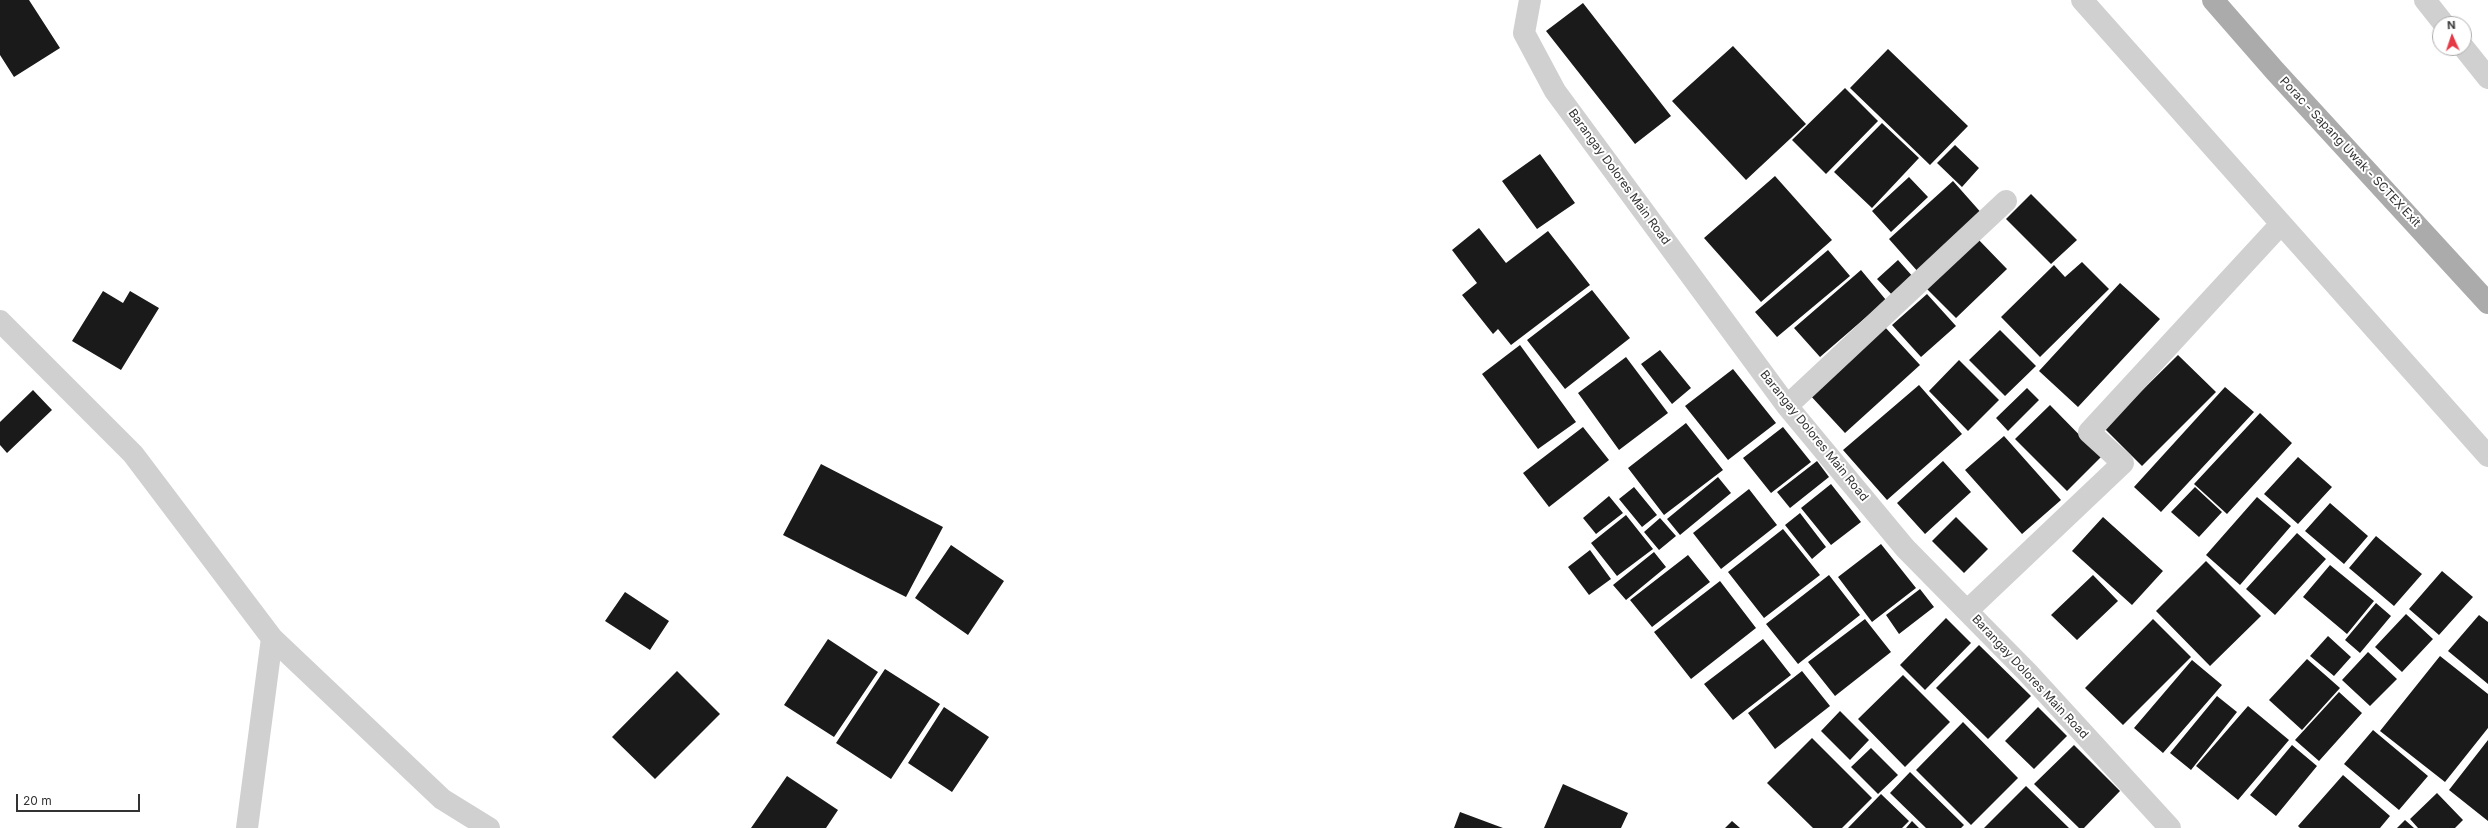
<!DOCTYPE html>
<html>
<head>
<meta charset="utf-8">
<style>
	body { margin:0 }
	#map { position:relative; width:2488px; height:828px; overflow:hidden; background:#fff; font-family:Inter,sans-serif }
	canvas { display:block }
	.north { position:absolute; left:2432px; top:16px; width:40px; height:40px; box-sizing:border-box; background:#fff; border:1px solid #adadad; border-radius:50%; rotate:357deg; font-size:11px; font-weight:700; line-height:16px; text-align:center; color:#333 }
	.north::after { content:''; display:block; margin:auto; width:14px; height:18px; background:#e63946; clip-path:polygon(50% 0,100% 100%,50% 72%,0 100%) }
	.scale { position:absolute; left:16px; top:794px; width:124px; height:18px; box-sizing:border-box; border:2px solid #333; border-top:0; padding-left:5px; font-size:12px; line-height:14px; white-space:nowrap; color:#333; -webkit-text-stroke:3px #fff; paint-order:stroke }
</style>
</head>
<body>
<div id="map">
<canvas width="2488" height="828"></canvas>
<div class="north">N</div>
<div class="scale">20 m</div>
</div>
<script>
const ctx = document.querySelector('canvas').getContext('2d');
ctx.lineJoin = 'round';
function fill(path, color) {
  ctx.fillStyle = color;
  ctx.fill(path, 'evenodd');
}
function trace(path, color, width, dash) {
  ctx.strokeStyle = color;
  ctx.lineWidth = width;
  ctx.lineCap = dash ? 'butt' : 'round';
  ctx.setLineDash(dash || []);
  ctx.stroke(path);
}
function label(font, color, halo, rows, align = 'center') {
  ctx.font = font + ' Inter,sans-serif';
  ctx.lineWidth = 4;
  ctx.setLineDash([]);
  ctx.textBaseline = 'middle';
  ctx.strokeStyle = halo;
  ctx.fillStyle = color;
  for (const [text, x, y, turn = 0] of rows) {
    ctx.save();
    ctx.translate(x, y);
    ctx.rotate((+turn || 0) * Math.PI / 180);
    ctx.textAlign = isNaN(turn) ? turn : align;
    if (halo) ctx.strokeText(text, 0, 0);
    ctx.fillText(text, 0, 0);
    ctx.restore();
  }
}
const building = new Path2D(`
	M0 0H29L60 48 14 77 0 55Z
	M1583 3 1671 116 1635 144 1546 31Z
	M1733 46 1806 124 1746 180 1672 101Z
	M1888 49 1968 126 1930 165 1850 88Z
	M1845 88 1878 121 1826 174 1792 140Z
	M1882 123 1919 158 1872 208 1834 172Z
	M1955 145 1979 168 1962 187 1937 163Z
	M1540 154 1575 203 1537 229 1502 181Z
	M1775 176 1832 240 1761 302 1704 238Z
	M1909 177 1928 197 1891 232 1872 211Z
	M1953 181 1984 216 1919 273 1889 239Z
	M2031 194 2077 240 2051 264 2006 219Z
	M1479 228 1506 263 1548 231 1590 285 1511 345 1498 329 1493 334 1462 295 1477 283 1452 250Z
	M1975 236 2007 269 1956 318 1924 286Z
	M1828 250 1850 276 1777 337 1755 312Z
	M1898 260 1914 278 1894 297 1877 279Z
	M2082 262 2109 289 2040 357 2001 317 2054 265 2065 277Z
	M1861 270 1886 300 1820 357 1794 328Z
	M2120 283 2160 319 2078 407 2039 371Z
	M1592 290 1630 338 1565 389 1527 340Z
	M103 291 123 303 130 291 159 308 121 370 72 341Z
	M1927 294 1956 326 1921 357 1892 325Z
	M1884 326 1920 365 1845 433 1809 394Z
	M2000 330 2036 366 2005 396 1969 360Z
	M1520 345 1576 422 1538 449 1482 374Z
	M1660 350 1691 388 1672 404 1641 364Z
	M2178 355 2216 392 2142 466 2104 428Z
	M1626 357 1668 413 1619 450 1578 393Z
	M1959 360 1999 400 1968 431 1929 391Z
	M1733 369 1776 423 1728 460 1685 406Z
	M1919 385 1962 434 1887 500 1843 450Z
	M2225 387 2254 412 2161 512 2134 487Z
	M2027 388 2039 400 2008 431 1996 418Z
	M33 390 52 410 7 453 0 445V422Z
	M2050 405 2101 457 2067 491 2015 439Z
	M2260 413 2292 443 2227 514 2194 484Z
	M1686 423 1723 470 1664 515 1628 468Z
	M1583 427 1609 460 1549 507 1523 473Z
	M1783 427 1811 462 1771 493 1743 458Z
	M2004 436 2061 500 2022 534 1965 470Z
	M2298 457 2332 487 2298 524 2264 494Z
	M1817 461 1829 477 1790 508 1777 492Z
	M1943 461 1971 492 1925 534 1897 503Z
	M821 464 943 527 906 597 783 535Z
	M1718 477 1731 493 1680 535 1667 519Z
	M1831 484 1861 522 1831 545 1801 508Z
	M1634 487 1657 515 1642 527 1619 499Z
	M2195 487 2222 512 2199 537 2171 512Z
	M1749 489 1777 525 1721 569 1693 533Z
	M1609 496 1623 513 1596 534 1583 518Z
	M2257 497 2291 526 2240 585 2206 555Z
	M2330 503 2368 536 2344 564 2305 531Z
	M1800 513 1826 547 1812 559 1785 525Z
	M1626 515 1653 549 1617 576 1591 543Z
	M1956 517 1988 549 1964 573 1932 541Z
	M2103 517 2163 571 2132 605 2072 551Z
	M1660 518 1676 536 1659 550 1644 532Z
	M1783 529 1820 575 1764 618 1728 572Z
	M2297 533 2326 559 2275 615 2246 589Z
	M2376 536 2422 574 2394 606 2349 568Z
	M1881 544 1916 588 1872 622 1838 577Z
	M951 545 1004 581 968 635 915 598Z
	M1590 550 1611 579 1589 595 1568 567Z
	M1654 552 1666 567 1626 600 1613 585Z
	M1688 555 1710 582 1652 627 1630 600Z
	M2206 561 2261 616 2210 666 2156 611Z
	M2330 565 2374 601 2347 634 2303 597Z
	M2442 571 2473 597 2439 635 2409 609Z
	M1829 575 1860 615 1798 664 1766 624Z
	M2093 575 2118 601 2077 640 2051 615Z
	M1720 581 1756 628 1691 679 1654 632Z
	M1920 589 1934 607 1899 634 1886 615Z
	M625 592 669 621 650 650 605 621Z
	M2376 603 2391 616 2360 653 2345 640Z
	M2406 614 2433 639 2402 672 2375 647Z
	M2479 615 2488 622V684L2448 651Z
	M1946 618 1971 643 1925 690 1900 665Z
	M1865 619 1891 652 1835 696 1808 662Z
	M2153 619 2191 657 2123 725 2085 688Z
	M2328 636 2351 657 2334 676 2310 656Z
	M828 639 878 672 834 737 784 705Z
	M1763 639 1791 675 1733 720 1704 684Z
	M1979 645 2031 696 1988 739 1936 688Z
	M2368 652 2397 679 2370 706 2342 680Z
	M2440 656 2488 694V728L2445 782 2380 731Z
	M2307 659 2340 688 2302 730 2269 700Z
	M2192 660 2222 685 2163 753 2134 728Z
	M885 669 940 704 891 779 836 743Z
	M677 671 720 714 655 779 612 737Z
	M1802 671 1830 706 1775 749 1748 713Z
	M1903 675 1950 722 1905 767 1858 719Z
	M2339 692 2362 713 2319 761 2295 740Z
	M2217 696 2237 712 2191 770 2170 753Z
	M2248 706 2289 740 2238 800 2196 766Z
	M944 707 989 737 952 792 908 763Z
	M2038 707 2067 736 2034 769 2005 741Z
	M1840 711 1869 740 1850 760 1821 731Z
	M1963 722 2018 778 1971 825 1916 770Z
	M2373 730 2428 776 2399 810 2344 764Z
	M1812 738 1872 798 1842 828H1813L1767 783Z
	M2488 740V821L2449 790Z
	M2074 745 2120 791 2084 828H2079L2034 784Z
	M2292 745 2317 766 2276 816 2250 795Z
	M1871 748 1898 775 1878 794 1851 767Z
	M1910 772 1964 825 1961 828H1926L1890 793Z
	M2343 775 2390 816 2380 828H2300L2298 826Z
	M787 776 838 810 826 828H751Z
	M1563 784 1628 813 1621 828H1544Z
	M2026 786 2069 828H1984Z
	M2437 793 2463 820 2455 828H2418L2410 819Z
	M1881 794 1909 821 1902 828H1848Z
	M1460 812 1503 828H1454Z
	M2405 820 2414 828H2397Z
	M1732 821 1740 828H1725Z
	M1912 821 1919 828H1906Z`);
const minor = new Path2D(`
	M1530 0 1524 33 1555 91 1787 406 1905 548 2028 673 2170 828
	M2082 0 2488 456
	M2425 0 2444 24
	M2464 48 2488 78
	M0 321 133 454 272 638
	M1787 406 2006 201
	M1968 610 2123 463 2089 432 2280 225
	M247 828 272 638 442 799 489 828`);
const major = new Path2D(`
	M2213 0 2275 71 2488 303`);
const streetNames = [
	["Porac - Sapang Uwak - SCTEX Exit",2350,152,47],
	["Barangay Dolores Main Road",1619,177,54],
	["Barangay Dolores Main Road",1814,436,51],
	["Barangay Dolores Main Road",2030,677,47]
];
fill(building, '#1a1a1a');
trace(minor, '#d0d0d0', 22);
trace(major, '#ababab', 22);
label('12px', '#333', '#fff', streetNames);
</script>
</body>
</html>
